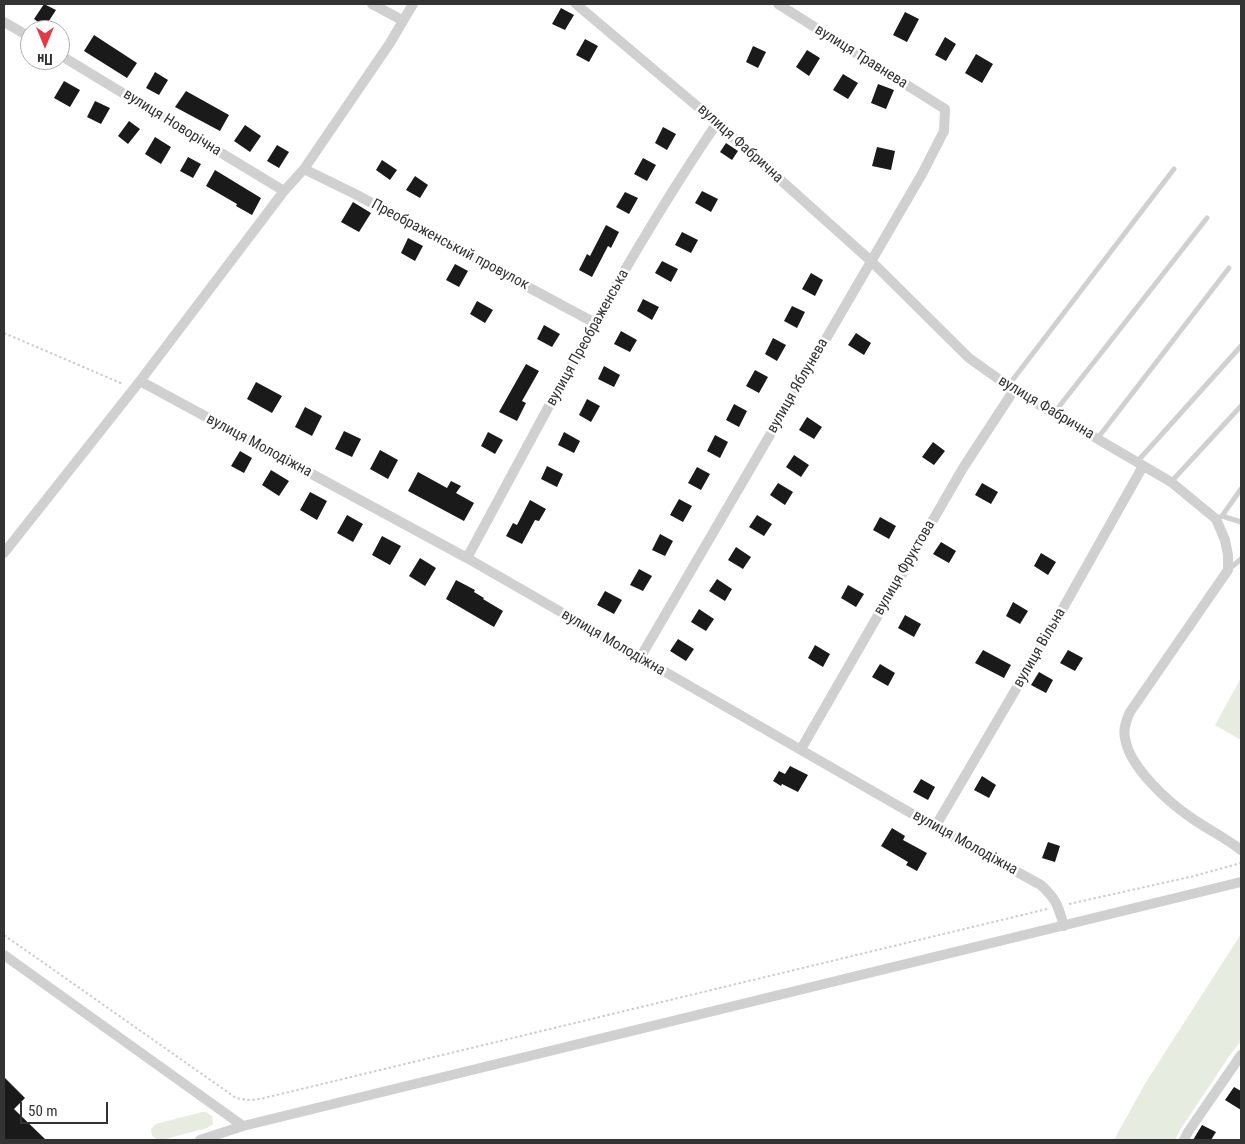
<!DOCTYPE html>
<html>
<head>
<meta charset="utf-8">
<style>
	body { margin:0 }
	#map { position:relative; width:1245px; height:1144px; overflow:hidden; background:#fff; font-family:"Roboto Condensed",sans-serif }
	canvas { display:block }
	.frame { position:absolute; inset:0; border:5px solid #333; pointer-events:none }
	.north { position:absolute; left:20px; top:20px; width:50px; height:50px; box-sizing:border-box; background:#fff; border:1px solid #adadad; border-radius:50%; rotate:180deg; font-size:14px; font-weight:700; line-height:20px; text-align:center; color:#333 }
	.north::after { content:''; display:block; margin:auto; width:18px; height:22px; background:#e63946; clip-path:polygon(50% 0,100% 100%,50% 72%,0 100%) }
	.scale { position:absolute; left:20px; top:1102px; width:88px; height:22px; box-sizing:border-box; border:2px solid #333; border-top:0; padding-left:6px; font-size:15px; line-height:18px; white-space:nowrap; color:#333; -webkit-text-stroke:4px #fff; paint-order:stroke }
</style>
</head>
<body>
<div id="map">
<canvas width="1245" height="1144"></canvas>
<div class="frame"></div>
<div class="north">Пн</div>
<div class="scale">50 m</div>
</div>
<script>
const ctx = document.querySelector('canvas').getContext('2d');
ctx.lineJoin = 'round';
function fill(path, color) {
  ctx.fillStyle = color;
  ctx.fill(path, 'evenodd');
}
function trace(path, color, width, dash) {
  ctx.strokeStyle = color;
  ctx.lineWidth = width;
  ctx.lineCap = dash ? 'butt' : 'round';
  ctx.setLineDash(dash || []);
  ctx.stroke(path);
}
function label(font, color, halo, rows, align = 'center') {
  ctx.font = font + ' "Roboto Condensed",sans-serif';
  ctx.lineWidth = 5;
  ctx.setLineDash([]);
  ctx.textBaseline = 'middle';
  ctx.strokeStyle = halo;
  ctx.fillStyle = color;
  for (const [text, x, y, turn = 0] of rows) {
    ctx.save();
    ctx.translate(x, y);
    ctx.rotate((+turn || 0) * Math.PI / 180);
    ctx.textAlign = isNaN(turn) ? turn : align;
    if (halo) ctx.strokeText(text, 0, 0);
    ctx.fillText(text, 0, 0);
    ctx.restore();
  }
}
const green = new Path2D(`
	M1241 678V740L1215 725Z
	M1241 934V1041L1230 1055 1180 1130 1175 1140H1114L1146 1082Z
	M202 1112H206L212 1116 213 1124 207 1128 162 1140H158L152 1136 151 1129 156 1124Z`);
const building = new Path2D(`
	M44 4 56 10 45 27 34 19Z
	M561 8 574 15 565 30 552 24Z
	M905 12 919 19 907 42 893 35Z
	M94 35 137 63 127 78 84 51Z
	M945 37 956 44 946 61 935 55Z
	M585 39 598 46 589 62 576 55Z
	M753 46 766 52 758 68 746 62Z
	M807 50 820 58 809 76 796 67Z
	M976 54 993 64 982 83 965 73Z
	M155 72 168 80 159 95 146 88Z
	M843 74 858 83 848 99 833 90Z
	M64 81 80 90 70 107 54 98Z
	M878 84 894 90 886 109 871 103Z
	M186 91 229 115 220 131 175 107Z
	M95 101 110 108 101 124 87 117Z
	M129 121 140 129 128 144 118 136Z
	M245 125 261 136 250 152 234 141Z
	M663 127 676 134 667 150 655 143Z
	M155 137 171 147 161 164 145 154Z
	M726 143 738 151 732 160 720 152Z
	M277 145 289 152 279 168 267 161Z
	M877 147 895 151 891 170 872 166Z
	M188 157 201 164 193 178 180 171Z
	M643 158 656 165 647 181 634 174Z
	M382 160 397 170 390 180 376 170Z
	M215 170 261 198 252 215 236 206 237 204 206 186Z
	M415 176 428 185 420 198 406 190Z
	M702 191 718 199 711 212 695 203Z
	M625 192 638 198 629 214 616 207Z
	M353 202 371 213 359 232 341 222Z
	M606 225 619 232 611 248 608 246 592 277 579 270 587 254 590 256Z
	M682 232 698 240 691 253 675 245Z
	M408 238 423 246 415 261 401 253Z
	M662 261 678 269 671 282 655 273Z
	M455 264 468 271 459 287 446 280Z
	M811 273 823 280 815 296 802 289Z
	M643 299 659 307 652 320 637 311Z
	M477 301 493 310 485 323 470 314Z
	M792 306 805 312 797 328 784 321Z
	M544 325 560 334 552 347 537 339Z
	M621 331 637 340 630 352 614 344Z
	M856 333 871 343 864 355 848 345Z
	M773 338 786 345 777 361 765 354Z
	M526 364 539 371 522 401 526 403 517 421 499 412Z
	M604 366 620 375 614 387 598 379Z
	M755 370 768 377 759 393 746 386Z
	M256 382 282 396 272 413 247 399Z
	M587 399 600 406 591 422 579 415Z
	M734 404 747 411 739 427 726 420Z
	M305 407 322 416 312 436 295 427Z
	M807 417 822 427 814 439 799 430Z
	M344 431 361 439 352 457 335 449Z
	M488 432 503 440 495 454 481 446Z
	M564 432 580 441 574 453 558 445Z
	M715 435 728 442 720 458 707 451Z
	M933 442 945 451 934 465 922 457Z
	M380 450 398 460 388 479 370 469Z
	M240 451 252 458 244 473 231 466Z
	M794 455 809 465 801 477 786 467Z
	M547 466 563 474 557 487 541 479Z
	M697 467 710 474 701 490 688 483Z
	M271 470 289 481 279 496 262 485Z
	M418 472 447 488 451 481 461 486 456 493 474 503 464 521 408 491Z
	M778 483 793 492 785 505 770 495Z
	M982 483 998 492 991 504 975 495Z
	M310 492 327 501 317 520 300 510Z
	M679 499 692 506 683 522 670 515Z
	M530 500 546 509 539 521 535 520 522 544 506 536 513 523 517 525Z
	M347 515 363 524 353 542 337 533Z
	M757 515 772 524 764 536 749 527Z
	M880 517 896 526 889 539 873 530Z
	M660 534 673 541 665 556 652 550Z
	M382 536 401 546 390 565 372 555Z
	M941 542 956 551 949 563 933 554Z
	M736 547 751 557 743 569 728 560Z
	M1041 553 1056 562 1048 575 1034 566Z
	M420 558 436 568 425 586 409 576Z
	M639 569 652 576 643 591 630 585Z
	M717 579 732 589 725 601 709 591Z
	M456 580 475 590 474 592 484 598 483 599 503 611 494 627 446 599Z
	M848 585 864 594 856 607 841 598Z
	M605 591 622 600 614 614 597 605Z
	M1013 602 1028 611 1020 624 1006 616Z
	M699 609 714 619 706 631 691 622Z
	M905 615 921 624 914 637 898 628Z
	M678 639 694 649 686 661 670 651Z
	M815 645 830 654 823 667 808 658Z
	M983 650 1011 665 1004 678 975 663Z
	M1068 650 1083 658 1075 671 1060 663Z
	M880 664 895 673 888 686 872 677Z
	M1039 672 1053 680 1046 693 1031 685Z
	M790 766 808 775 798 792 782 784 781 786 773 781 779 771 785 774Z
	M982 776 996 785 989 798 974 790Z
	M921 779 935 787 928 800 913 792Z
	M892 828 905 836 903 840 927 853 917 871 906 865 908 862 881 846Z
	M1048 842 1060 846 1055 862 1042 858Z
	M4 1077 25 1098 14 1109 46 1140H4Z
	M1234 1087 1241 1091V1110L1225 1100Z
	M1202 1125 1216 1132 1211 1140H1193Z`);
const path = new Path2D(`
	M4 333 123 384
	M1069 904 1194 876 1241 863
	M4 935 236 1098 248 1100 260 1099 1047 909`);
const lane = new Path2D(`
	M1008 386 1174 169
	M1054 413 1207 218
	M1097 439 1229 268
	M1136 463 1241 346
	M1171 482 1241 406
	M1222 516 1241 522
	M1216 519 1222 516 1241 489
	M1228 570 1241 559`);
const street = new Path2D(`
	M372 4 402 20
	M576 4 717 123 871 261 969 358 1014 390 1171 482 1216 519 1225 540 1228 555V570L1130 712C1126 721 1123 729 1125 738 1129 767 1169 803 1193 819 1209 830 1226 838 1241 850
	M4 22 30 37
	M60 55 284 191
	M304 169 355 194 595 323
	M140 381 467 558 935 827 1041 885C1057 900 1058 906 1064 926
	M4 553 140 381 284 191 304 169 390 43 413 4
	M467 558C547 411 623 261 717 123
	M640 658 922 174 944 131 945 109 778 4
	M801 749 963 468 1014 390
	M935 827 1053 626 1143 466
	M4 955 243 1126
	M200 1140 243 1126 1241 882
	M1184 1140 1188 1132 1241 1055`);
const streetNames = [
	["вулиця Травнева",861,57,32],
	["вулиця Новорічна",172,123,32],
	["вулиця Фабрична",740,144,42],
	["Преображенський провулок",450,245,28],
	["вулиця Преображенська",588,338,-61],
	["вулиця Яблунева",798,386,-60],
	["вулиця Фабрична",1046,408,31],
	["вулиця Молодіжна",259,446,28],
	["вулиця Фруктова",905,568,-60],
	["вулиця Молодіжна",613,643,30],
	["вулиця Вільна",1040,648,-60],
	["вулиця Молодіжна",965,843,29]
];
fill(green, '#e6ecdf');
fill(building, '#1a1a1a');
trace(path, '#cdcdcd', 2, [2.5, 2.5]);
trace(lane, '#d0d0d0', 5);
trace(street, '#d0d0d0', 10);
label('15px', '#333', '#fff', streetNames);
</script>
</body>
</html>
